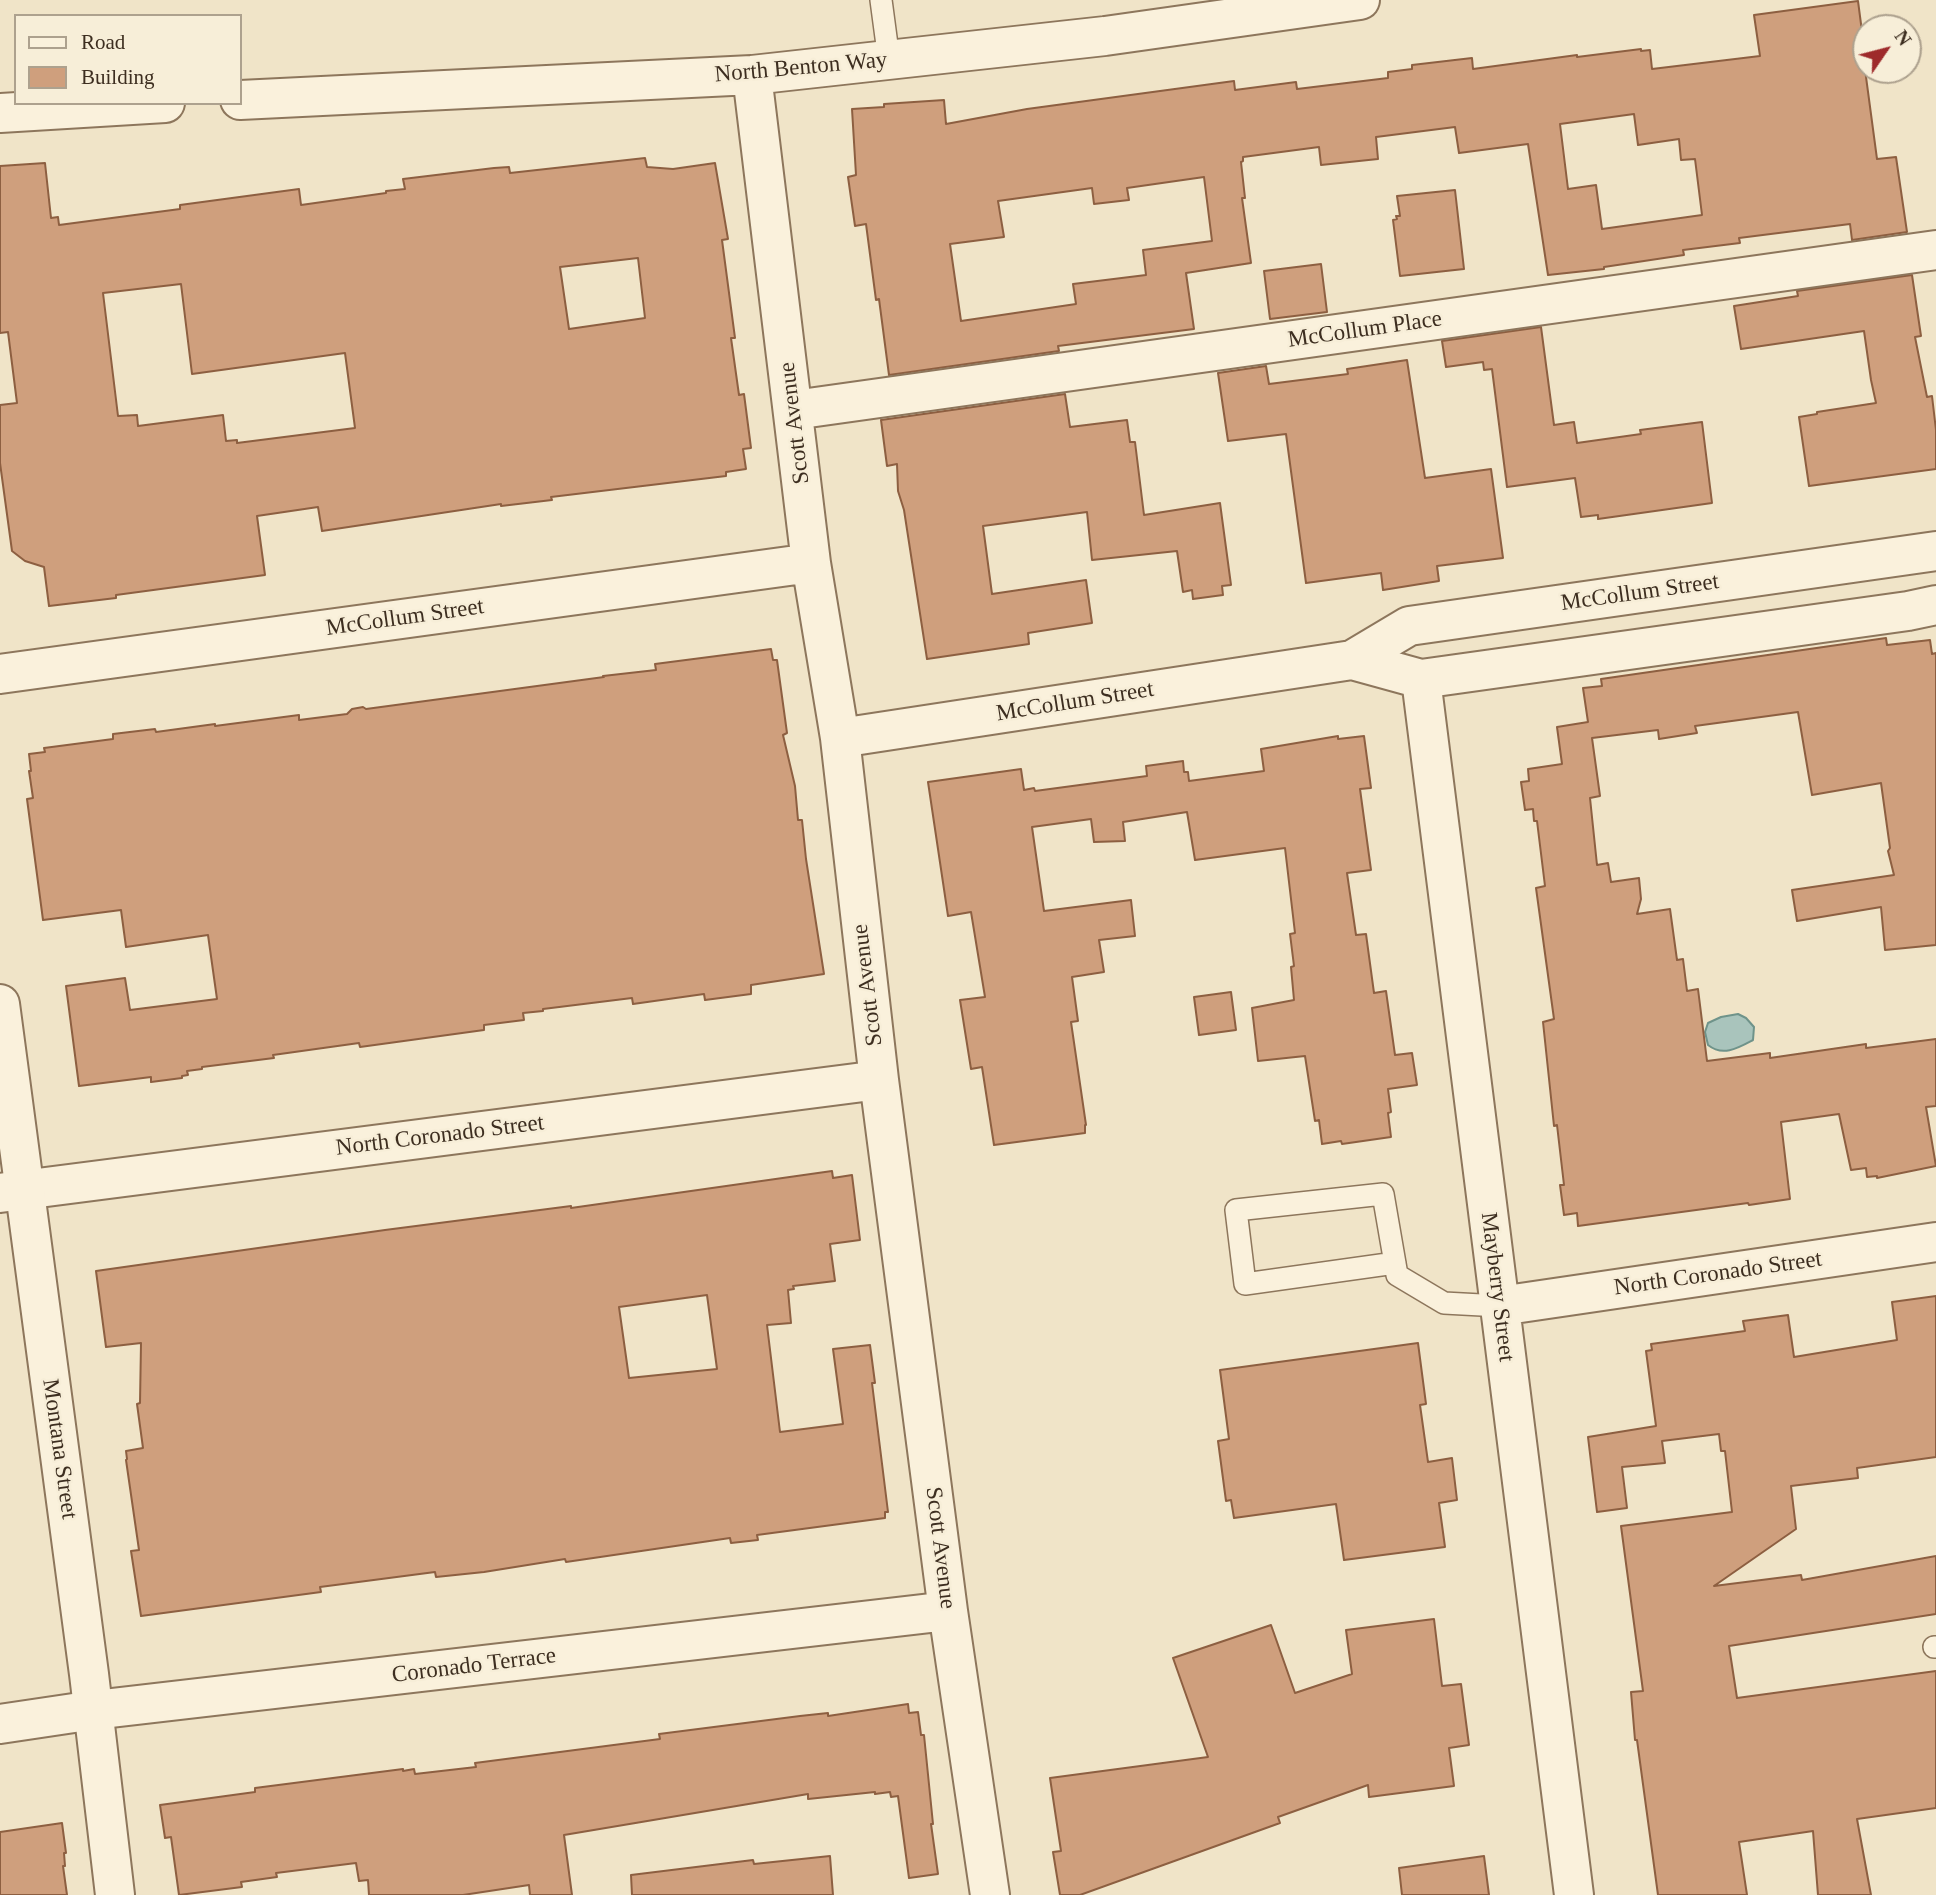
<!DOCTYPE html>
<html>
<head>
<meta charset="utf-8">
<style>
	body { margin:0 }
	#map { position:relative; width:1936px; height:1895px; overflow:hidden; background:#f0e4c8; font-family:Georgia,serif }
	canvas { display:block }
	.legend { position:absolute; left:14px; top:14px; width:228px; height:91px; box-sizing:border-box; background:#f7eed8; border:2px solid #ada18e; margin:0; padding:9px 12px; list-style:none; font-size:21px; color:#3d2e20 }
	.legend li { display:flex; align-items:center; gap:14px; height:35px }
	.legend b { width:35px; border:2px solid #ada18e }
	.north { position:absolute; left:1852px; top:14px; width:70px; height:70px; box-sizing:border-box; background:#f7eed8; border:2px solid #ada18e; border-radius:50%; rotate:55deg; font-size:19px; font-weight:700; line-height:28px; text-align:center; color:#3d2e20 }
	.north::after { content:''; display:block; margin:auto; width:24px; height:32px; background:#9e2a2b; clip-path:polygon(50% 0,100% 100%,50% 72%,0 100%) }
</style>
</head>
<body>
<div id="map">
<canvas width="1936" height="1895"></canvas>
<ul class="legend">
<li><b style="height:9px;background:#faf1dc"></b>Road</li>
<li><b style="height:19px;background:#cf9f7d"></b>Building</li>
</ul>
<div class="north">N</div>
</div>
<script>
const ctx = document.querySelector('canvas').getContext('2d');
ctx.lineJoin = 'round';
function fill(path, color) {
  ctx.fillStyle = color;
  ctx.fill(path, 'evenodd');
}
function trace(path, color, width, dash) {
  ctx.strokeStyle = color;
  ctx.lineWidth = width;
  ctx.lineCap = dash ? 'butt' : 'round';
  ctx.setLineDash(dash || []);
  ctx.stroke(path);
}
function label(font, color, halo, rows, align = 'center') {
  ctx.font = font + ' Georgia,serif';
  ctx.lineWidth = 5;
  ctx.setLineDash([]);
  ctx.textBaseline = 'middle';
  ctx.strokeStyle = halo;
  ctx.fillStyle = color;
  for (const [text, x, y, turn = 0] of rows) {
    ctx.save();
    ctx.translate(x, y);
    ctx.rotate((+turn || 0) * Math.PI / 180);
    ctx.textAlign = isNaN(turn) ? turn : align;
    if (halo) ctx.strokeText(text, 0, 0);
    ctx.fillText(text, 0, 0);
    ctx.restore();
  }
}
const water = new Path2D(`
	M1738 1014 1746 1018 1754 1027 1753 1040C1738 1048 1723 1057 1708 1045L1705 1032 1708 1023 1721 1017Z`);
const building = new Path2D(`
	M1858 1 1864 47H1862L1877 159 1896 157 1907 232 1852 240 1850 224 1739 238 1740 243 1683 250 1684 255 1604 267V269L1548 275 1528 144 1459 153 1455 127 1376 137 1378 159 1321 165 1319 147 1243 157V161L1241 162 1245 198H1242L1251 263 1186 273 1194 329 1058 346 1059 351 889 375 879 299 876 300 866 224 855 226 848 177 856 175 852 109 884 107V104L944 100 946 124 1027 109 1234 81 1235 90 1296 82 1297 89 1388 78V72L1412 69V65L1472 58 1473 69 1577 55V57L1641 49V51L1650 50 1652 69 1760 56 1754 15ZM1634 114 1638 145 1679 139 1681 160 1695 159 1702 215 1602 229 1596 185 1568 189 1560 124ZM1204 177 1212 241 1143 250 1146 275 1073 284 1076 304 961 321 950 244 1004 237 998 201 1092 188 1094 204 1129 200 1127 188Z
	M645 158 647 167 673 169 715 163 728 239 722 240 735 338H731L739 395 744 394 751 448 743 449 746 469 726 472V476L551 497 552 500 501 506V504L322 531 318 507 257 516 265 575 116 595V598L49 606 44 567 25 561 12 551 0 463V405L17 403 8 332 0 333V166L45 163 51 218 58 217 59 225 180 209V205L299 189 301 205 386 193V191L405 189 403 179 494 168 509 167 510 173ZM638 258 645 318 569 329 560 267ZM181 284 192 374 345 353 355 428 237 443V440L226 441 223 415 138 426 137 415 118 416 103 293Z
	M1455 190 1464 269 1400 276 1393 220 1397 219 1396 216H1400L1397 196Z
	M1321 264 1327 312 1270 319 1264 271Z
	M1912 275 1921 336 1915 337 1927 397 1932 396 1936 430V469L1809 486 1799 417 1817 414V412L1876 403 1871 380 1864 331 1741 349 1734 306 1798 296 1797 291Z
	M1541 327 1554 425 1574 422 1577 443 1641 434 1640 430 1702 422 1712 503 1598 519V515L1581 517 1575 478 1507 487 1492 369 1484 370 1483 362 1446 367 1442 341Z
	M1407 360 1425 478 1491 469 1503 558 1437 566 1439 581 1383 590 1381 573 1306 583 1286 434 1228 441 1218 373 1266 366 1269 384 1348 374 1347 369Z
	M1065 394 1070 427 1127 420 1130 442H1135L1144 515 1220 503 1231 585 1222 586 1223 595 1193 599 1192 590 1183 592 1177 551 1092 560 1087 512 983 526 992 594 1086 580 1092 623 1028 633 1029 644 927 659 904 510 898 491 897 464 887 466 881 420Z
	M1886 638 1887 645 1930 640 1932 654 1936 653V945L1885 950 1881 907 1797 921 1792 890 1894 875 1888 851 1890 848 1881 783 1812 795 1798 712 1695 726 1697 733 1659 739 1658 730 1592 738 1600 796 1590 798 1597 865 1608 863 1611 882 1639 878 1641 899 1637 914 1670 909 1677 960 1683 959 1687 991 1698 989 1707 1061 1770 1053V1058L1866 1044V1048L1936 1039V1106L1926 1107 1936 1166 1877 1178V1176L1867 1177 1866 1168 1851 1170 1839 1114 1781 1122 1790 1199 1749 1205 1748 1203 1578 1226 1577 1213 1564 1215 1560 1185H1564L1557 1125 1554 1126 1543 1022 1554 1019 1536 888 1545 886 1537 821H1534L1533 809 1525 810 1521 782 1529 781 1528 769 1562 764 1557 727 1588 722 1583 688 1602 686 1601 679Z
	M771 649 773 660H777L787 733 783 735 795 786 798 820H802L806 859 824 974 751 985V994L705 1000 704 994 633 1004 632 998 543 1009V1011L523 1013 524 1020 484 1025V1030L360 1047 359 1043 273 1055 274 1058 202 1067V1069L187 1071 188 1075 182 1076V1078L151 1082V1077L79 1086 66 986 125 978 130 1010 217 999 208 935 126 947 121 910 43 920 27 799 33 798 29 771H31L29 754 45 752 44 748 113 739V734L155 729 156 732 215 724V726L299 715V720L347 714 352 709 363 707 366 709 604 677 603 676 656 670 655 664Z
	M1338 736V739L1364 736 1371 788 1360 789 1371 870 1347 873 1356 935 1366 934 1374 993 1386 991 1395 1055 1412 1053 1417 1085 1388 1089 1391 1112 1388 1113 1391 1137 1342 1144 1341 1141 1322 1144 1319 1120 1315 1121 1305 1056 1258 1061 1252 1008 1294 1000 1291 967 1294 966 1290 934 1295 933 1285 848 1195 860 1187 812 1123 822 1125 841 1094 842 1091 819 1032 827 1044 911 1131 900 1135 936 1099 940 1104 972 1072 977 1078 1021 1071 1022 1086 1125H1085V1133L994 1145 982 1067 971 1069 960 1000 985 997 971 912 948 916 928 782 1021 769 1024 790 1034 788 1035 791 1147 776 1146 766 1183 761 1184 772H1188L1189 781 1264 771 1261 749Z
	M1231 992 1236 1030 1199 1035 1194 997Z
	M832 1171 833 1178 852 1175 860 1240 830 1244 835 1281 793 1286 794 1289 788 1290 791 1323 767 1325 780 1432 843 1424 833 1349 870 1345 875 1383H872L888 1512H885V1518L757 1535 758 1540 731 1543 730 1538 566 1562 565 1559 484 1572 436 1577 435 1572 320 1587 321 1592 141 1616 131 1551 139 1550 126 1460 127 1459 126 1451 143 1448 137 1404 140 1403 141 1343 106 1347 96 1271 385 1230 571 1206V1208ZM707 1295 717 1369 629 1378 619 1307Z
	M1936 1296V1457L1857 1468 1858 1478 1791 1486 1796 1529 1714 1586 1801 1575 1802 1580 1936 1556V1614L1729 1646 1737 1698 1936 1671V1808L1857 1819 1871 1895H1818L1813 1831 1739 1842 1747 1895H1658L1637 1740H1635L1631 1692 1643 1691 1621 1526 1732 1512 1725 1451H1721L1719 1434 1662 1441 1665 1463 1622 1467 1627 1508 1597 1512 1588 1437 1656 1426 1646 1351 1652 1350 1651 1344 1745 1331 1743 1321 1788 1315 1794 1357 1897 1340 1892 1302Z
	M1418 1343 1426 1404 1420 1405 1428 1462 1452 1458 1457 1500 1439 1503 1445 1547 1344 1560 1336 1504 1234 1518 1231 1500 1226 1501 1218 1441 1229 1439 1220 1370Z
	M1434 1619 1442 1686 1461 1684 1469 1745 1449 1748 1454 1786 1369 1797 1368 1785 1278 1817 1280 1823 1080 1895H1060L1053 1852 1061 1851 1050 1778 1208 1757 1173 1658 1271 1625 1295 1693 1352 1674 1346 1630Z
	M908 1704 909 1713 918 1712 921 1735H924L933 1824H931L938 1874 909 1878 898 1796 891 1797 890 1792 875 1794V1792L808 1799V1794L564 1835 572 1895H530L529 1885 463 1895H369L368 1880 359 1881 356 1863 276 1873 277 1877 241 1882 242 1887 179 1895 171 1837 165 1838 160 1805 255 1792V1788L403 1769V1771L414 1769 415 1774 476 1767 475 1763 660 1739 659 1734 800 1716 828 1713V1716Z
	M62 1823 66 1853H64L65 1866H63L67 1895H0V1832Z
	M830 1856 833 1895H632L631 1875 753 1860 754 1864Z
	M1484 1856 1489 1895H1402L1399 1868Z`);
const service = new Path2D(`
	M881 0 889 60
	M1395 1263 1245 1284 1236 1210 1383 1194 1397 1275 1444 1303 1500 1306
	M1934 1647H1936`);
const minor = new Path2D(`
	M752 75 811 563 840 738 879 1080 948 1611 990 1895
	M240 100 752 75 1105 36 1360 0
	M0 113 165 103
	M794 410 1936 250
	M1936 551 1409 626 1352 660 1421 679 1908 611 1936 605
	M0 674 811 563
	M1421 679 1574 1895
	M840 738 1352 660
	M0 1193 879 1080
	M1500 1306 1936 1242
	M0 1724 94 1710 948 1611`);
const tertiary = new Path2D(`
	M0 1004 89 1674 115 1895`);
const streetNames = [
	["North Benton Way",801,68,-5],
	["McCollum Place",1365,330,-8],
	["Scott Avenue",795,423,-97],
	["McCollum Street",1640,593,-8],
	["McCollum Street",405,618,-8],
	["McCollum Street",1075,702,-9],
	["Scott Avenue",868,985,-97],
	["North Coronado Street",440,1136,-7],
	["North Coronado Street",1718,1274,-8],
	["Mayberry Street",1497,1287,83],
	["Montana Street",59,1449,82],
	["Scott Avenue",940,1548,83],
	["Coronado Terrace",474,1666,-7]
];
fill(water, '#a9c4bc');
trace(water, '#6f938a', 2);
fill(building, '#cf9f7d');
trace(building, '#8d5f41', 2);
trace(service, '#8d765c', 24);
trace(minor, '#8d765c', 42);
trace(tertiary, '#8d765c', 42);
trace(service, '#faf1dc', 21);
trace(minor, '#faf1dc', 38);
trace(tertiary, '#faf1dc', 38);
label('23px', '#3d2e20', '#f7eed8', streetNames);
</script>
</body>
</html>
